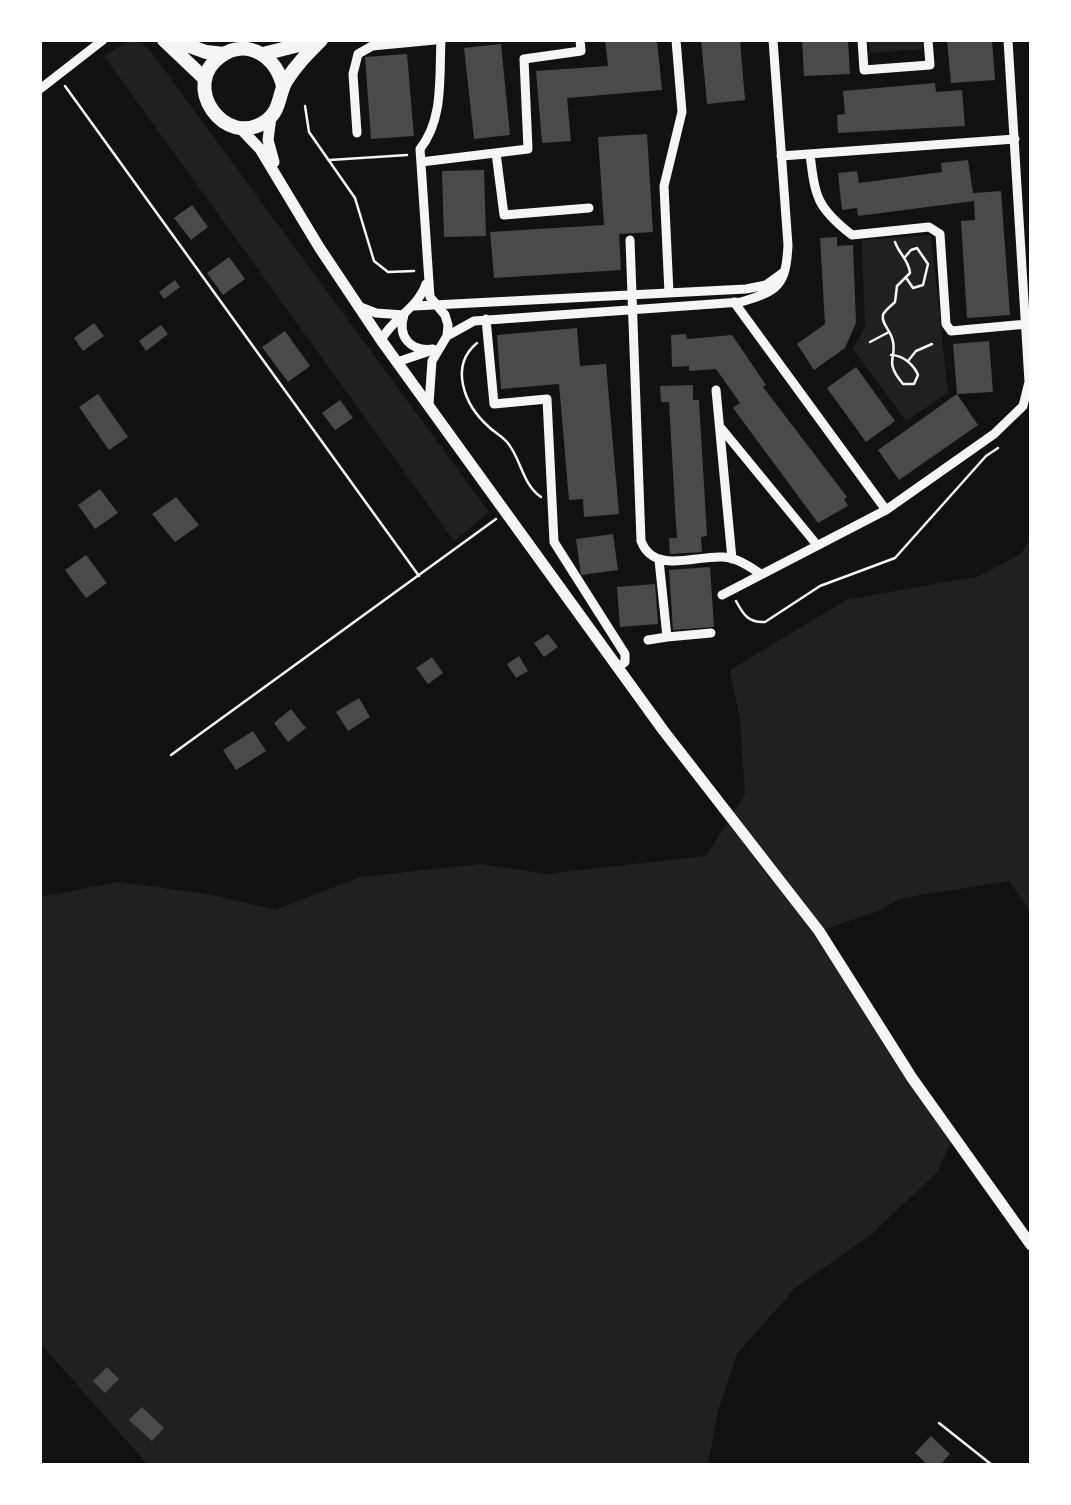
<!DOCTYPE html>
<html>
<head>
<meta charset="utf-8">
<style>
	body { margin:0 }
	#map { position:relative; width:1071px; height:1505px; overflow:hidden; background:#111; font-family:Overpass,sans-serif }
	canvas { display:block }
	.frame { position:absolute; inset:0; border:42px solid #fff; pointer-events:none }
</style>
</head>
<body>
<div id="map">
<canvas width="1071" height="1505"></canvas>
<div class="frame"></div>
</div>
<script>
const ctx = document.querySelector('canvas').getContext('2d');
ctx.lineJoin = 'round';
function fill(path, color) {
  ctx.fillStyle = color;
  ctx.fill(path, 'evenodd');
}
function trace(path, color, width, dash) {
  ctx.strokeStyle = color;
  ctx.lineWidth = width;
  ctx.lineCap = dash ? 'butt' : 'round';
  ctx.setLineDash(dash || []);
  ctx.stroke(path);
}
const green = new Path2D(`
	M131 40H138L149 49 489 512 454 541 104 56Z
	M869 40H922V49L870 53Z
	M931 235 948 393 906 421 853 349 865 327 862 240Z
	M1031 538V912L1009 881 902 898 875 912 820 931 954 1137 937 1172 872 1234 795 1288 737 1354 718 1411 708 1465H148L40 1343V897L118 882 208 894 275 910 360 877 481 864 546 874 706 856 745 794 740 719 730 670 846 600 979 576 1021 554Z`);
const building = new Path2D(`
	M605 40H657L662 90 567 98 571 141 542 143 536 71 608 66Z
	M701 40H740L745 100 707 104Z
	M802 40H848L850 74 804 76Z
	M947 40H992L995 80 951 83Z
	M501 44 510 135 474 139 464 48Z
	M407 54 414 136 371 139 365 57Z
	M935 83 936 92 962 90 965 126 838 133 837 115 845 114 843 91Z
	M647 134 653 232 619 234 621 270 494 278 490 232 604 225 598 137Z
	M968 160 973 193 1001 191 1010 315 967 318 961 221 975 220 974 201 858 216 857 208 842 210 838 173 857 171 859 183 942 172 941 163Z
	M484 170 486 236 444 237 442 171Z
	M192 205 208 227 191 240 174 218Z
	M837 237V246L853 245 856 323 845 348 814 370 797 344 825 324 820 238Z
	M229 257 245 279 223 295 207 273Z
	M175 280 180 287 164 299 159 292Z
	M94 323 104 336 83 351 74 338Z
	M161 325 168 334 146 351 139 341Z
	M577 328 580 366 606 364 619 514 584 517 583 499 569 500 559 384 501 389 497 335Z
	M285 331 310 366 288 382 262 347Z
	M686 334 687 339 732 335 766 385 763 387 847 497 844 499 848 506 818 523 733 408 740 403 716 369 689 371V366L672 367 671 335Z
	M989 341 993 392 957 394 953 344Z
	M856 367 895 421 866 442 827 388Z
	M693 385V400H699L707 536 701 537 702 552 670 554 669 538H677L675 508 669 402H661L660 386Z
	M98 394 128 437 109 450 79 407Z
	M957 394 978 425 899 480 878 450Z
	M340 400 353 418 335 430 322 413Z
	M100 489 118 513 95 529 78 505Z
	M176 497 199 525 175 542 152 514Z
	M613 534 618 570 581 575 576 539Z
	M86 555 107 583 86 598 65 570Z
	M710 567 714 627 673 630 669 570Z
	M655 584 658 624 620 627 617 587Z
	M548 634 558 647 544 657 534 643Z
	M519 656 528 671 516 678 507 664Z
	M432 657 443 673 428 684 416 668Z
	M359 698 370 717 348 731 336 712Z
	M291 709 306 728 288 742 274 723Z
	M253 731 266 751 236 770 223 750Z
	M107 1367 119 1379 105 1393 93 1381Z
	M142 1407 164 1428 152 1441 129 1420Z
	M931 1436 950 1454 940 1465H928L915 1453Z`);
const path = new Path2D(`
	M65 86 419 576
	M305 106 309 132 355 198 374 261 388 272 414 271
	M330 160 407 155
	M905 257 911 250 917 248 928 264 923 285 913 288 907 279
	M870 342 889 332
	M477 343C449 366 464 405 489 427 494 432 502 436 507 442 521 458 522 484 541 497
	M891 355C903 355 914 365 918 375L914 384H903C882 359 899 358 892 338 890 330 881 323 883 315 884 311 893 304 895 302L897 286 910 273C909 260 899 254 895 242
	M908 361 916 351 932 344
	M736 601C743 614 748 623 765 622L820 586 895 558 986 456 998 448
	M171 755 496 519
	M939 1423 992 1465`);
const minor = new Path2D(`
	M862 40 864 70 930 65 928 40
	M40 89 103 40
	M357 133 353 74 358 54 372 46 435 40
	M496 153 504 215 589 208
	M810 154C815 197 817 208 852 235L929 227 940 234 946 324 951 331 1027 324
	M781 156 1015 139
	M421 162 528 149 524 59 581 51 580 40
	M630 240 641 541C654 575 696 555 723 557 738 558 750 567 761 574
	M669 293 664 186 682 112 676 40
	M734 302 886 510
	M358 306 376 313 404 315
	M414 306 746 289 766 285 784 272
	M404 315C397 337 411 352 433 349
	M486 319 494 404 547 399 554 542 625 654V662L618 667
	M447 336 474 321 741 302C778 291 786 286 788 245L773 40
	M381 340C393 318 418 308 426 284
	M397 362 430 351
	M716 390 732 559
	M429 404 432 361 447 336 448 325 445 315 430 297 420 149C444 119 439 77 441 40
	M721 428 817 545
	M659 560 667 637 711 633
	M722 595 886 510 994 434 1023 406 1029 382 1008 40
	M648 640 667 637`);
const tertiary = new Path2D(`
	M271 117 268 140 274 162
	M240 128 260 149 319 247 381 340 663 730 819 931 912 1078 1031 1245`);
const primary = new Path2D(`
	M164 40 205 79
	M173 40 206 52 224 54
	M263 54 315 41
	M283 87C278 58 248 37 221 56 179 85 225 150 266 121 281 110 278 95 286 81 296 65 308 53 321 40`);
fill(green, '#202020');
fill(building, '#4a4a4a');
trace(path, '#f5f5f5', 2.5);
trace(minor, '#f5f5f5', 9);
trace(tertiary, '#f5f5f5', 11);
trace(primary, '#f5f5f5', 14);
</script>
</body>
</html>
